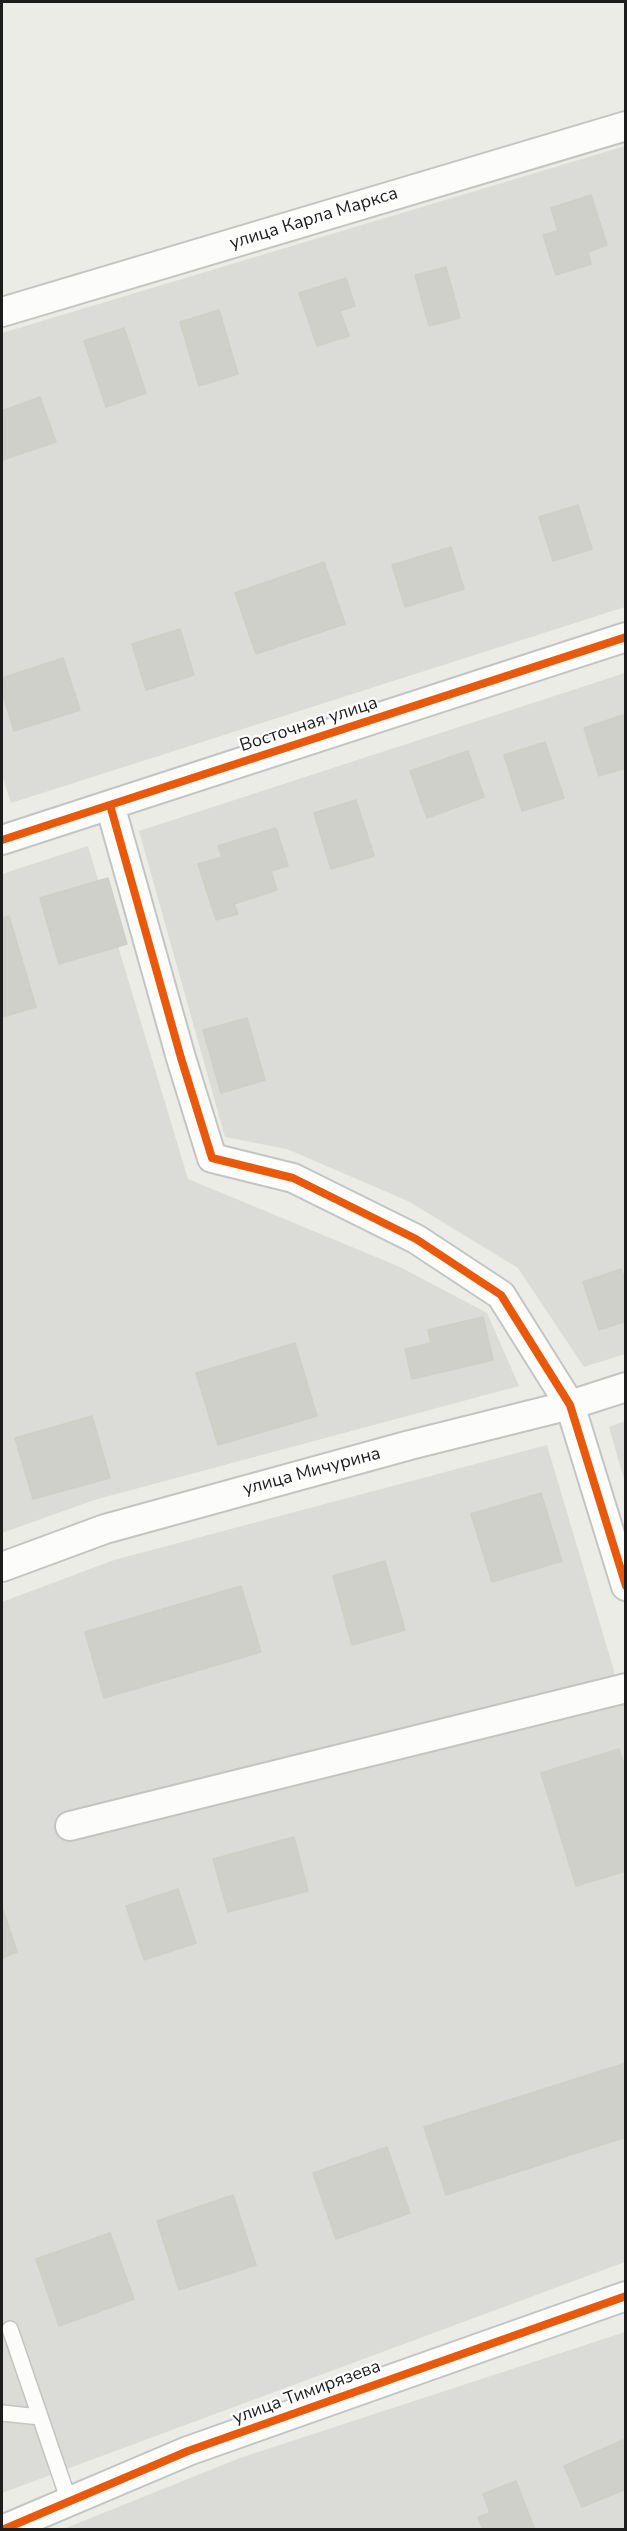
<!DOCTYPE html>
<html>
<head>
<meta charset="utf-8">
<style>
	body { margin:0 }
	#map { position:relative; width:627px; height:2531px; overflow:hidden; background:#ecece6; font-family:"Nunito Sans",sans-serif }
	canvas { display:block }
	.frame { position:absolute; inset:0; border:3px solid #1d1d1d; pointer-events:none }
</style>
</head>
<body>
<div id="map">
<canvas width="627" height="2531"></canvas>
<div class="frame"></div>
</div>
<script>
const ctx = document.querySelector('canvas').getContext('2d');
ctx.lineJoin = 'round';
function fill(path, color) {
  ctx.fillStyle = color;
  ctx.fill(path, 'evenodd');
}
function trace(path, color, width, dash) {
  ctx.strokeStyle = color;
  ctx.lineWidth = width;
  ctx.lineCap = dash ? 'butt' : 'round';
  ctx.setLineDash(dash || []);
  ctx.stroke(path);
}
function label(font, color, halo, rows, align = 'center') {
  ctx.font = font + ' "Nunito Sans",sans-serif';
  ctx.lineWidth = 4.5;
  ctx.setLineDash([]);
  ctx.textBaseline = 'middle';
  ctx.strokeStyle = halo;
  ctx.fillStyle = color;
  for (const [text, x, y, turn = 0] of rows) {
    ctx.save();
    ctx.translate(x, y);
    ctx.rotate((+turn || 0) * Math.PI / 180);
    ctx.textAlign = isNaN(turn) ? turn : align;
    if (halo) ctx.strokeText(text, 0, 0);
    ctx.fillText(text, 0, 0);
    ctx.restore();
  }
}
const residential = new Path2D(`
	M625 146V607L11 803 2 775V333Z
	M625 673V1354L584 1367 518 1268 408 1201 287 1149 225 1137 139 831Z
	M88 846 188 1179 400 1267 487 1313 519 1386 94 1500 2 1533V874Z
	M625 1421H626L625 1483 609 1427Z
	M547 1445 625 1708V2262L2 2493V1602L114 1560Z
	M625 2332V2529L61 2530 240 2458Z`);
const building = new Path2D(`
	M591 195 607 245 588 252 591 264 556 275 543 235 558 231 551 208Z
	M446 267 460 318 429 326 415 275Z
	M346 278 355 306 340 311 349 336 317 346 299 293Z
	M219 310 238 374 199 386 180 322Z
	M124 328 146 393 106 407 84 341Z
	M40 397 56 442 2 460V411Z
	M578 505 592 549 553 561 539 517Z
	M451 547 464 589 405 607 392 565Z
	M324 562 345 624 256 654 235 593Z
	M180 629 194 675 146 690 132 644Z
	M63 658 80 710 14 731 2 692V678Z
	M626 714V768L599 776 584 728Z
	M545 742 564 798 522 811 504 755Z
	M468 751 484 797 427 818 410 771Z
	M356 800 374 856 331 869 314 813Z
	M276 828 288 866 271 871 277 890 234 904 238 914 216 920 198 864 222 857 218 846Z
	M108 878 127 944 59 964 40 898Z
	M9 916 36 1007 2 1017V918Z
	M247 1018 265 1080 221 1093 203 1030Z
	M621 1269 626 1282V1321L599 1330 583 1282Z
	M483 1317 493 1360 412 1379 405 1349 431 1343 428 1330Z
	M295 1343 317 1416 218 1445 196 1373Z
	M92 1416 110 1478 33 1499 15 1438Z
	M541 1493 562 1561 492 1582 471 1514Z
	M385 1561 405 1630 352 1645 333 1576Z
	M241 1586 261 1652 104 1698 85 1632Z
	M619 1749 626 1771V1871L576 1886 541 1773Z
	M294 1837 308 1891 228 1912 213 1859Z
	M178 1889 196 1943 144 1960 126 1906Z
	M2 1907 17 1952 2 1958Z
	M626 2063V2137L446 2195 424 2127Z
	M387 2147 410 2213 336 2239 313 2173Z
	M233 2195 256 2265 179 2290 157 2221Z
	M110 2233 134 2299 59 2326 36 2259Z
	M623 2440 626 2445V2489L582 2507 564 2466Z
	M516 2481 535 2530H483L478 2517 490 2513 483 2494Z`);
const service = new Path2D(`
	M10 2329 69 2501
	M2 2413 40 2417`);
const minor = new Path2D(`
	M2 312 626 126
	M110 805 181 1058 212 1158 293 1178 416 1239 501 1295 570 1405 626 1586
	M2 840 626 637
	M2 1567 105 1529 410 1445 570 1405 626 1387
	M70 1826 626 1688
	M2 2530 188 2451 626 2296`);
const cycleway = new Path2D(`
	M110 805 181 1058 212 1158 293 1178 416 1239 501 1295 570 1405 626 1586
	M2 840 626 637
	M2 2530 188 2451 626 2296`);
const streetNames = [
	["улица Карла Маркса",314,219,-17],
	["Восточная улица",309,725,-18],
	["улица Мичурина",312,1472,-15],
	["улица Тимирязева",307,2393,-20]
];
fill(residential, '#dbdbd7');
fill(building, '#d0d0cb');
trace(building, '#cfcec7', 1.5);
trace(service, '#c4c4c2', 18);
trace(minor, '#c4c4c2', 32);
trace(service, '#fcfcfb', 15);
trace(minor, '#fcfcfb', 28);
trace(cycleway, '#e8590c', 8);
label('18px', '#1d1d1d', '#fff', streetNames);
</script>
</body>
</html>
